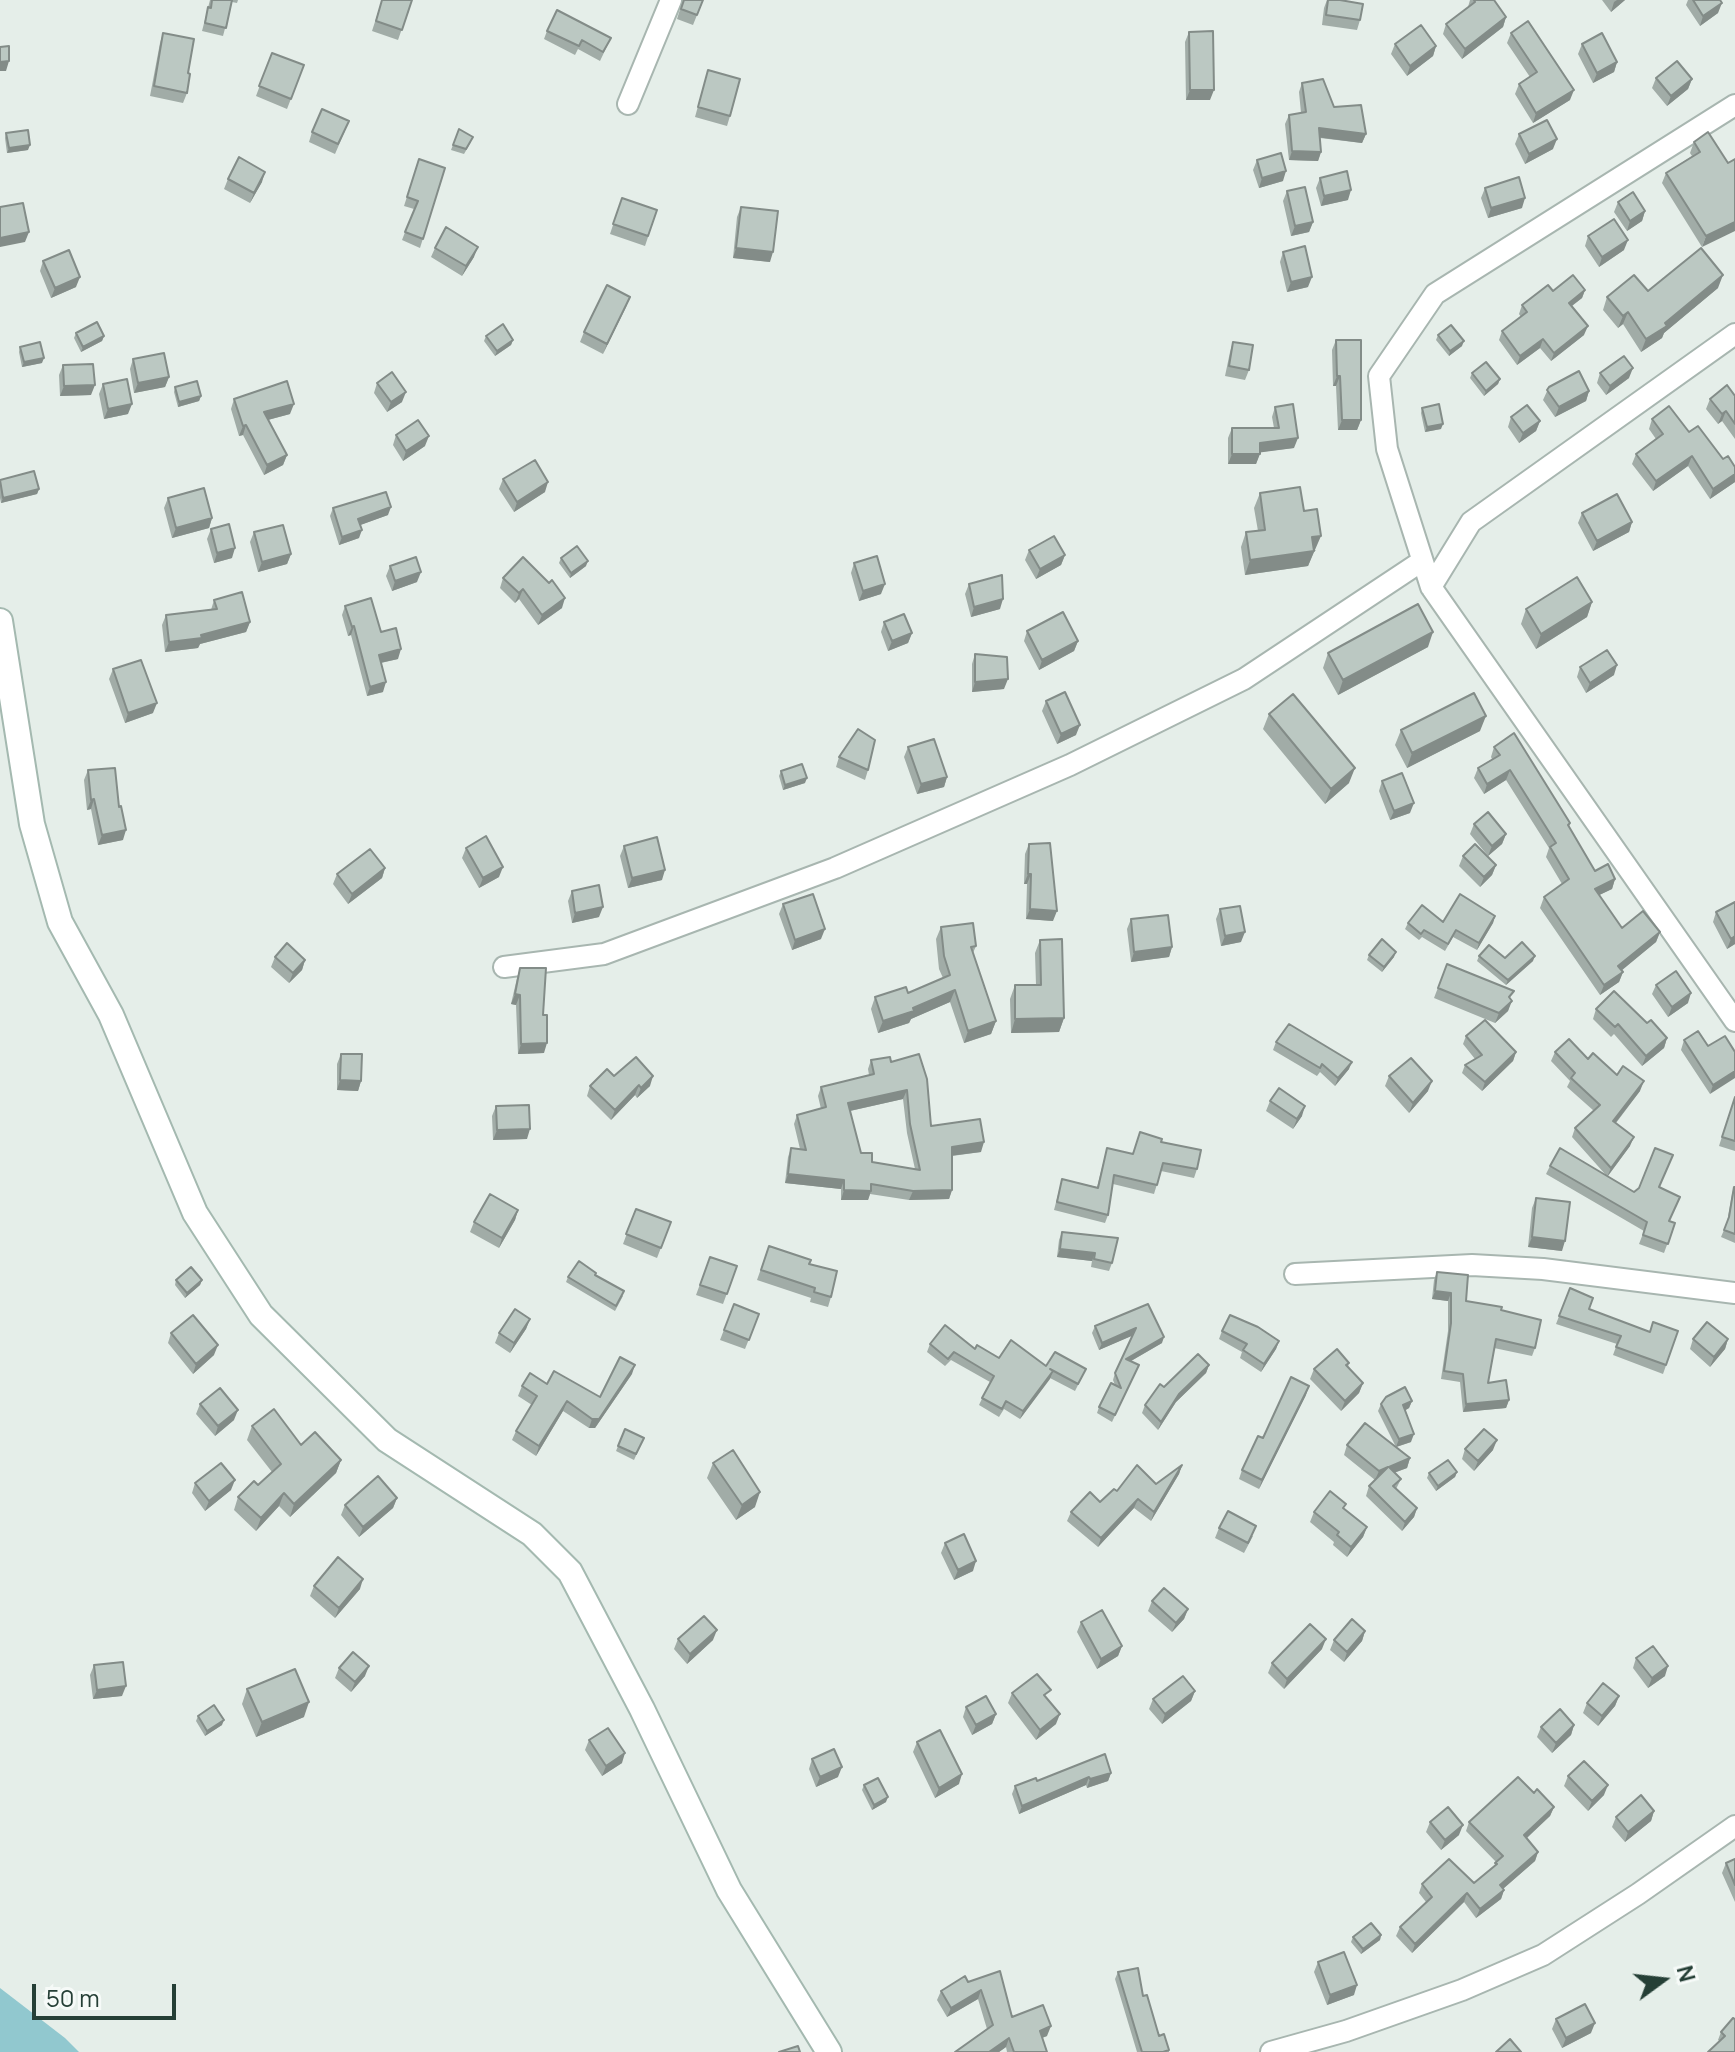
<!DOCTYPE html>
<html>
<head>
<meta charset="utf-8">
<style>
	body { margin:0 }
	#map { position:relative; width:1735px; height:2052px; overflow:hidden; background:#e5eee9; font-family:Manrope,sans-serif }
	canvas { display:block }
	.north { position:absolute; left:1623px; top:1940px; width:80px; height:80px; -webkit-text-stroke:6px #f6faf8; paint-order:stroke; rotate:75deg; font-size:22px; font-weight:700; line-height:32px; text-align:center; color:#253f36 }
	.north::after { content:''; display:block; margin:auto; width:28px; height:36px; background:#253f36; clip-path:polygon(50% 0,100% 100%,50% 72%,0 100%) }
	.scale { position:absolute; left:32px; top:1984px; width:144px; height:36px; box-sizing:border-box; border:4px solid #253f36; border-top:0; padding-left:10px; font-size:24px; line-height:28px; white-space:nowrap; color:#253f36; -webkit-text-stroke:6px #f6faf8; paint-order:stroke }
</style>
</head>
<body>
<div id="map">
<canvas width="1735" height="2052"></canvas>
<div class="north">N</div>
<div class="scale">50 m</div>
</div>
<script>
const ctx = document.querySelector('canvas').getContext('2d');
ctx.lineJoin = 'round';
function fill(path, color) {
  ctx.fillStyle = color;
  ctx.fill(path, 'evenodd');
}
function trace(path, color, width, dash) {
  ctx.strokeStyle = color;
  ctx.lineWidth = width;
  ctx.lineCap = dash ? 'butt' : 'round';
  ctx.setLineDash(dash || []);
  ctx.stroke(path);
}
const water = new Path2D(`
	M0 1988 65 2038 79 2052H0Z`);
const street = new Path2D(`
	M628 104 671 0
	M1735 105 1435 294 1379 376 1387 449 1431 587 1735 1021
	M1431 587 1471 522 1735 334
	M504 967 604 954 835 868 1070 765 1244 679 1422 561
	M1295 1274 1472 1265 1543 1269 1735 1293
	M1271 2052 1346 2031 1462 1990 1543 1955 1638 1894 1735 1826`);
const secondary = new Path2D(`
	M0 621 32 824 60 922 111 1015 195 1213 261 1315 387 1440 532 1534 570 1572 642 1709 729 1890 829 2052`);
const wall = new Path2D(`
	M210 0H238L237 3 232 2 223 36 202 31Z
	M382 0H412L398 40 372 31Z
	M683 0H703L693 25 677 19Z
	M1327 0 1360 20 1357 30 1322 25 1324 8Z
	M1470 0H1494L1506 17 1503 27 1462 59 1443 34 1446 24 1468 7Z
	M1602 0H1625L1611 12Z
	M1688 0H1720L1718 13 1700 26 1686 5Z
	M547 31 611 38 600 61 578 49 575 55 544 39Z
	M1189 32 1210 100H1186L1185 42Z
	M163 33 188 73 187 93 183 103 150 96 160 43Z
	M1511 33 1570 100 1533 123 1515 94 1519 84 1530 77 1507 43Z
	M1395 44 1436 46 1433 56 1407 76 1391 54Z
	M1582 44 1617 62 1614 72 1593 83 1578 54Z
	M272 53 304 65 287 109 256 96Z
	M708 70 730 116 727 126 695 117Z
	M1656 78 1692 79 1688 89 1667 106 1652 88Z
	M1302 83 1334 107 1366 134 1362 143 1320 138 1321 152 1318 161 1289 160 1285 124 1289 115 1301 113 1299 92Z
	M459 129 471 142 464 154 451 150Z
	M345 131 335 154 309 142 312 132Z
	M6 133 28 150 7 153 5 138Z
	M1519 134 1553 149 1525 164 1515 144Z
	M1694 142 1728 163 1735 159 1702 247 1662 183 1666 173 1692 156 1690 153Z
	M419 159 445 168 420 248 402 240 414 209 404 206Z
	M1257 160 1283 181 1259 188 1253 170Z
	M1320 178 1348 200 1321 206 1316 188Z
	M228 179 262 182 250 203 224 189Z
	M1485 188 1522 208 1488 218 1481 198Z
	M1287 191 1313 222 1309 232 1291 236 1283 201Z
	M622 198 657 210 645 246 610 234Z
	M1618 202 1645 211 1642 221 1627 231 1614 212Z
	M741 207 770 262 733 258 737 217Z
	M1588 236 1624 250 1599 267 1585 246Z
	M435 248 474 257 462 276 431 257Z
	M1283 252 1308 287 1287 292 1280 262Z
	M43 261 76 287 51 298 40 271Z
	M1718 288 1664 333 1662 338 1641 352 1623 324 1618 328 1603 310 1607 297Z
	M1585 290 1582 298 1572 306 1584 335 1551 361 1540 348 1517 365 1499 340 1502 331 1521 317 1519 314 1522 305 1553 291Z
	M630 297 603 354 580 342 584 332Z
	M76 333 104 336 102 341 81 352 74 338Z
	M1438 335 1462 346 1449 356 1436 340Z
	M486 336 513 340 511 345 495 356 484 341Z
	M1336 340 1361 420 1357 430H1338L1336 386H1333L1332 350Z
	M1233 342 1249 370 1245 380 1225 376 1230 352Z
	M20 347 42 363 22 367 19 352Z
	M133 359 169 377 165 387 134 393 130 369Z
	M63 365 91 395 60 396 59 375Z
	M1472 373 1500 379 1498 384 1484 396 1470 378Z
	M1600 373 1629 378 1606 395 1597 383Z
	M377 383 402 402 387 412 374 393Z
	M103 384 128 414 104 419 99 394Z
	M175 387 201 396 199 401 178 407 174 392Z
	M1549 387 1589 391 1586 401 1555 417 1543 400Z
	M1735 396V439L1722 421 1718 424 1706 409 1710 399Z
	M234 399 290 414 268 420 287 455 283 465 264 475 243 435 239 436 231 409Z
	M1275 407 1294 448 1260 452 1256 464H1228V438L1232 428H1274L1272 417Z
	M1422 408 1441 429 1425 432 1421 413Z
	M1511 417 1540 421 1536 431 1519 443 1508 427Z
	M1652 419 1689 432 1735 482 1710 499 1688 466 1653 491 1632 464 1636 454 1656 439 1649 429Z
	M396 435 425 446 403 461 393 445Z
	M503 479 545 492 514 512 499 489Z
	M0 480 39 489 37 494 1 503 0 498Z
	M1260 493 1316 551H1314L1308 566 1245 575 1241 547 1246 532 1258 531 1254 508Z
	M168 498 212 518 209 528 172 538 164 508Z
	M333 508 388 515 360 525 359 538 339 545 330 516Z
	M1582 513 1632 522 1629 532 1593 551 1578 523Z
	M211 529 232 558 214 563 207 539Z
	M254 532 291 554 287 564 258 572 250 542Z
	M1029 550 1065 555 1061 565 1036 579 1025 560Z
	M561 558 586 566 570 578 559 563Z
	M854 563 881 594 859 601 851 573Z
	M390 566 417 582 392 591 386 576Z
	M503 578 562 608 538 625 519 599 515 603 500 588Z
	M969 584 1000 609 971 617 965 594Z
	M214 600 250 622 246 632 200 644 198 648 165 652 162 625 166 615 211 610Z
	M1592 602 1587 617 1536 649 1521 624 1526 609Z
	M345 606 381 632 398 659 381 663 383 692 367 696 351 635 348 636 342 615Z
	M884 622 912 633 908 643 888 651 881 632Z
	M1027 631 1078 641 1074 651 1039 670 1024 641Z
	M1428 647 1338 695 1323 668 1328 653Z
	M975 654 1004 689 972 692V664Z
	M1580 667 1614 675 1586 693 1577 677Z
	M113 669 153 713 125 723 109 679Z
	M1046 701 1076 735 1057 744 1042 711Z
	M1269 714 1349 783 1325 804 1263 729Z
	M1401 730 1480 731 1407 768 1395 745Z
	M908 747 947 777 944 787 917 794 904 757Z
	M1494 747 1570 823 1569 827 1595 871 1615 879 1612 889 1599 895 1622 928 1660 932 1656 942 1621 970 1623 972 1619 982 1600 995 1540 908 1544 897 1562 884 1546 857 1549 848 1506 780 1484 794 1474 778 1478 768 1492 759 1491 757Z
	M839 757 868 770 865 780 836 767Z
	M88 770 119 807 123 840 98 845 91 809 87 810 84 780Z
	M781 771 805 783 783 790 779 776Z
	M1382 781 1410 813 1390 820 1379 791Z
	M1474 824 1506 834 1502 844 1488 856 1470 834Z
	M1029 844 1053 921 1026 919 1027 884H1024L1025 854Z
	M624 846 662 880 628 888 620 856Z
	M466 848 499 877 479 888 462 858Z
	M1463 856 1496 865 1492 875 1480 887 1459 866Z
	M385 868 382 878 348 904 333 884 337 874Z
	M572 891 599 917 572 923 568 901Z
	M1735 902V944L1727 949 1713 922 1716 912Z
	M783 904 821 939 792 950 779 914Z
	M1220 909 1241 942 1221 946 1216 919Z
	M1495 916 1493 923 1477 950 1453 937 1445 951 1422 937 1419 940 1405 929 1408 923 1443 922Z
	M1131 919 1172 947 1169 957 1131 962 1127 929Z
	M941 927 976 946 973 953 996 1021 991 1034 964 1043 950 1002 911 1019 909 1023 878 1033 871 1009 875 997 908 993 943 978 939 969 936 939Z
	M1040 940 1064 1018 1059 1032 1011 1033 1010 999 1015 985H1036L1035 953Z
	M1369 955 1394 957 1382 972 1367 960Z
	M1479 956 1505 958 1533 961 1506 985 1477 961Z
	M275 957 305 960 302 970 289 983 271 967Z
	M1447 964 1511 1000 1508 1011 1495 1023 1434 998Z
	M520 968 543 1015 544 1053 518 1054 516 1005 511 1004 517 978Z
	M1656 985 1688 1003 1668 1017 1652 994Z
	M1596 1009 1647 1023 1667 1038 1664 1048 1642 1066 1614 1034 1611 1037 1593 1019Z
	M1466 1036 1516 1052 1513 1061 1482 1091 1462 1073 1465 1065 1475 1059 1463 1044Z
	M1684 1040 1735 1052 1710 1094 1681 1050Z
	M1276 1042 1349 1069 1335 1086 1320 1072 1317 1076 1273 1050Z
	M1555 1052 1588 1059 1617 1075 1640 1091 1616 1123 1630 1146 1608 1176 1634 1192 1660 1188 1670 1221 1675 1223 1664 1253 1639 1244 1644 1231 1546 1174 1550 1166 1605 1174 1572 1137 1575 1128 1594 1111 1567 1087 1570 1081 1551 1061Z
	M341 1054 361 1081 358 1091 337 1090V1064Z
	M871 1060 891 1062 931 1126 981 1152 952 1156V1190L949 1199 909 1200 870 1194 868 1200H841V1189L785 1183 788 1157 791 1148 800 1149 794 1124 797 1115 821 1109 818 1096 821 1087 869 1075 868 1069ZM903 1099 907 1133 915 1169 872 1162 861 1153 850 1111Z
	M614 1076 650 1086 637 1098 635 1095 611 1120 587 1096 590 1086Z
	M1389 1076 1428 1091 1409 1113 1385 1086Z
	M1735 1096V1151L1719 1146Z
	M1270 1101 1302 1116 1293 1129 1266 1111Z
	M496 1106 527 1139 493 1140 492 1116Z
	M1161 1142 1197 1169 1194 1178 1161 1171 1154 1194 1113 1184 1108 1215 1105 1223 1054 1210 1062 1179 1097 1187 1107 1148 1133 1154Z
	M1734 1187H1735V1243L1721 1237 1727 1223 1732 1194Z
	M1536 1198 1562 1251 1528 1247 1532 1208Z
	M636 1209 671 1222 657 1258 623 1244Z
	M518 1210 515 1220 499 1248 470 1232 474 1222Z
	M1062 1232 1112 1263 1109 1271 1091 1267 1092 1261 1057 1257 1059 1240Z
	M769 1246 809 1264 831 1297 828 1307 810 1302 811 1298 757 1280Z
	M710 1257 737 1266 723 1304 696 1295Z
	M1437 1272 1466 1301 1501 1310 1535 1348 1532 1356 1494 1348 1488 1383 1509 1400 1506 1408 1463 1412 1460 1382 1441 1379 1448 1331V1301L1432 1299 1434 1280Z
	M595 1275 623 1296 615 1311 566 1282 568 1277Z
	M176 1280H202L200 1285 185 1298 175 1285Z
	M1570 1288 1589 1309 1650 1332 1678 1331 1663 1374 1613 1355 1617 1344 1556 1324Z
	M734 1304 759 1314 745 1349 720 1340Z
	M1148 1304 1162 1343 1131 1361 1139 1365 1112 1422 1097 1413 1099 1407 1115 1385 1113 1380 1115 1373 1133 1335 1099 1350 1092 1333 1095 1326Z
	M530 1319 526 1329 510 1353 495 1343 499 1333Z
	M1222 1331 1279 1341 1276 1349 1261 1372 1240 1358 1242 1352 1219 1339Z
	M171 1333 214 1355 193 1374 168 1343Z
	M1693 1339H1728L1725 1349 1710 1367 1690 1349Z
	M930 1344 975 1349 999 1358 1046 1366 1086 1369 1075 1391 1050 1378 1020 1419 1004 1409 999 1417 979 1405 990 1382 951 1360 945 1366 927 1352Z
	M1349 1363 1348 1367 1363 1383 1359 1393 1341 1411 1310 1379 1314 1369Z
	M1209 1365 1206 1373 1176 1402 1158 1430 1142 1413 1145 1405 1164 1387Z
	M632 1374 595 1428H589L563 1411 536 1456 512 1440 516 1431 532 1405 518 1396 522 1386 547 1384 600 1397Z
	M1306 1395 1259 1489 1239 1479 1242 1470 1263 1438Z
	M1412 1401 1409 1408 1405 1410 1411 1442 1396 1447 1410 1458 1407 1468 1394 1473 1401 1479 1396 1489 1417 1508 1414 1517 1402 1531 1366 1496 1369 1486 1375 1480 1344 1455 1347 1445 1396 1447 1378 1411 1381 1404Z
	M200 1404 234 1420 215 1436 196 1414Z
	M252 1426 341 1460 336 1473 290 1517 279 1506 256 1531 234 1510 238 1497 258 1485 272 1472 247 1440Z
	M625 1429 644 1438 634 1460 616 1451Z
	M1465 1449 1493 1450 1474 1471 1462 1459Z
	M713 1463 755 1507 736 1520 707 1478Z
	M1182 1465 1179 1474 1151 1521 1134 1508 1098 1547 1067 1521 1071 1512 1100 1502 1117 1491 1156 1484Z
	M1457 1472 1455 1477 1436 1491 1427 1478 1429 1473Z
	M195 1483 231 1490 205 1511 192 1493Z
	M397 1498 393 1508 359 1537 341 1515 345 1505Z
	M1344 1509 1367 1527 1363 1537 1347 1557 1333 1545 1334 1542 1310 1522 1314 1512Z
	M1219 1528 1253 1536 1244 1553 1215 1538Z
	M945 1543 973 1571 954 1580 941 1553Z
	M314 1586 360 1589 335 1618 310 1596Z
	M1152 1601 1188 1609 1184 1619 1172 1632 1148 1611Z
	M1081 1622 1122 1646 1118 1656 1097 1669 1077 1632Z
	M1365 1631 1362 1641 1344 1662 1330 1650 1334 1640Z
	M678 1639 713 1640 687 1664 674 1649Z
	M1322 1649 1284 1689 1268 1673 1272 1663Z
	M1636 1658 1665 1676 1648 1688 1633 1668Z
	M94 1665 122 1696 93 1699 90 1675Z
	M339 1668 365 1676 351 1692 335 1678Z
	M247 1689 304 1717 256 1737 242 1704Z
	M1195 1691 1191 1701 1162 1724 1149 1709 1153 1699Z
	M1012 1693 1048 1699 1056 1724 1036 1740 1008 1703Z
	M1619 1696 1615 1706 1598 1726 1583 1713 1587 1703Z
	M966 1707 996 1714 992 1724 972 1735 963 1717Z
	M198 1716 222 1725 205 1736 196 1721Z
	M1574 1725 1571 1735 1552 1753 1537 1737 1541 1727Z
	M589 1740 622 1763 602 1776 585 1750Z
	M917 1742 959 1784 935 1798 913 1752Z
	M812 1759 838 1777 816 1787 809 1769Z
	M1111 1773 1108 1781 1087 1788 1086 1785 1019 1814 1012 1794 1015 1786 1037 1781Z
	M1568 1776 1604 1795 1588 1811 1564 1786Z
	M864 1785 886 1802 872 1810 862 1790Z
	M1534 1793 1554 1807 1550 1816 1526 1839 1538 1852 1535 1861 1503 1889 1504 1890 1501 1899 1476 1918 1464 1902 1412 1953 1396 1936 1400 1927 1426 1902 1419 1893 1422 1884 1474 1883 1494 1867 1496 1862 1466 1831 1469 1822Z
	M1654 1811 1651 1821 1625 1842 1612 1827 1616 1817Z
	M1430 1822 1459 1835 1441 1850 1426 1832Z
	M1735 1859V1902L1722 1873 1726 1863Z
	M1381 1935 1380 1940 1361 1954 1351 1942 1353 1937Z
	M1318 1962 1354 1995 1327 2005 1314 1972Z
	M1000 1971 1012 2017 1047 2036 1042 2038 1047 2052H1007L1006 2047 999 2052H955L987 2029 978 1999 947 2017 937 2000 941 1991Z
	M1118 1972 1143 1996 1159 2036 1169 2050V2052H1137L1115 1979Z
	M1556 2019 1591 2033 1562 2048 1552 2029Z
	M1735 2019V2052L1718 2040 1721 2032Z`);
const shadedWall = new Path2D(`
	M1617 0H1625L1611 12 1614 2Z
	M1722 3 1718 13 1700 26 1703 16Z
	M1506 17 1503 27 1462 59 1465 49Z
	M1436 46 1433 56 1407 76 1410 66Z
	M9 61 6 71H0V62Z
	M1617 62 1614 72 1593 83 1597 73Z
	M1692 79 1688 89 1667 106 1671 96Z
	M1190 90H1214L1210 100H1186Z
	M1574 90 1570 100 1533 123 1536 113Z
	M1319 128 1366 134 1362 143 1316 137Z
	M1557 139 1553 149 1525 164 1529 154Z
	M30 145 28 150 7 153 9 148Z
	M1292 151 1321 152 1318 161 1289 160Z
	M1286 171 1283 181 1259 188 1262 178Z
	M265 172 262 182 250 203 254 193Z
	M1351 190 1348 200 1321 206 1324 196Z
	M1525 198 1522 208 1488 218 1491 208Z
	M1645 211 1642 221 1627 231 1630 221Z
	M1313 222 1309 232 1291 236 1295 226Z
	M1735 222V231L1702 247 1706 236Z
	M29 232 25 242 0 247V238Z
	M1628 240 1624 250 1599 267 1602 257Z
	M478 247 474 257 462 276 466 266Z
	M736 248 773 252 770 262 733 258Z
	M1723 275 1718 288 1664 333 1662 338 1641 352 1646 339Z
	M80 277 76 287 51 298 55 288Z
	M1312 277 1308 287 1287 292 1291 282Z
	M1585 290 1582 298 1565 311 1569 303Z
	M630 297 626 307 603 354 607 344Z
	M1628 312 1623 324 1618 328 1623 316Z
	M1588 326 1584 335 1551 361 1554 353Z
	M104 336 102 341 81 352 83 347Z
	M1543 339 1540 348 1517 365 1520 356Z
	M513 340 511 345 495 356 497 351Z
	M1464 341 1462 346 1449 356 1450 351Z
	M44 358 42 363 22 367 24 362Z
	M1633 368 1629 378 1606 395 1610 386Z
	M1337 376H1340L1336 386H1333Z
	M169 377 165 387 134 393 138 383Z
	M1500 379 1498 384 1484 396 1486 391Z
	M95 385 91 395 60 396 64 386Z
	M1589 391 1586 401 1555 417 1559 407Z
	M406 392 402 402 387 412 391 402Z
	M201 396 199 401 178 407 179 402Z
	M132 404 128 414 104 419 108 409Z
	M294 404 290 414 260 422 264 412Z
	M1726 411 1722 421 1718 424 1722 414Z
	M1342 420H1361L1357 430H1338Z
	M1540 421 1536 431 1519 443 1523 433Z
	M1443 424 1441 429 1425 432 1427 427Z
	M246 425 243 435 239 436 243 426Z
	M429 436 425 446 403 461 406 451Z
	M1298 438 1294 448 1256 453 1260 443Z
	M1232 454H1260L1256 464H1228Z
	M287 455 283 465 264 475 267 465Z
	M1692 456 1688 466 1653 491 1656 481Z
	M1735 474V482L1710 499 1713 489Z
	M548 482 545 492 514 512 517 502Z
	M39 489 37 494 1 503 3 498Z
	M391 507 388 515 355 527 358 519Z
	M212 518 209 528 172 538 176 528Z
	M1632 522 1629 532 1593 551 1597 541Z
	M362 530 359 538 339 545 342 537Z
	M1321 536 1308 566 1245 575 1250 560 1312 537Z
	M235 548 232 558 214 563 217 553Z
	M291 554 287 564 258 572 262 562Z
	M1065 555 1061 565 1036 579 1040 569Z
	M588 561 586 566 570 578 571 573Z
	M421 572 417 582 392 591 395 581Z
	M885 584 881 594 859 601 863 591Z
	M523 589 519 599 515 603 519 593Z
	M565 598 562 608 538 625 542 615Z
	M1003 599 1000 609 971 617 974 607Z
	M1592 602 1587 617 1536 649 1541 634Z
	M250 622 246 632 200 644 198 648 165 652 169 642Z
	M354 626 351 635 348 636 352 627Z
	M1433 632 1428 647 1338 695 1343 680Z
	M912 633 908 643 888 651 892 641Z
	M1078 641 1074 651 1039 670 1042 660Z
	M401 649 398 659 375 664 379 655Z
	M1617 665 1614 675 1586 693 1590 683Z
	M1008 679 1004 689 972 692 975 682Z
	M386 682 383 692 367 696 370 687Z
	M157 703 153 713 125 723 128 713Z
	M1486 716 1480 731 1407 768 1412 753Z
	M1080 725 1076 735 1057 744 1061 734Z
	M1355 768 1349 783 1325 804 1331 789Z
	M1510 770 1506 780 1484 794 1487 784Z
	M947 777 944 787 917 794 921 784Z
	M807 778 805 783 783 790 785 785Z
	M94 799 91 809 87 810 91 800Z
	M1414 803 1410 813 1390 820 1394 811Z
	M126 830 123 840 98 845 102 835Z
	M1506 834 1502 844 1488 856 1492 846Z
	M1496 865 1492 875 1480 887 1484 877Z
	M503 867 499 877 479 888 483 878Z
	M385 868 382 878 348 904 352 894Z
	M665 870 662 880 628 888 632 878Z
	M1028 874H1031L1027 884H1024Z
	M1615 879 1612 889 1591 899 1595 889Z
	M603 907 599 917 572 923 575 913Z
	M1030 909 1057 911 1053 921 1026 919Z
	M1495 916 1493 923 1477 950 1479 943Z
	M825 929 821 939 792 950 795 940Z
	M1245 932 1241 942 1221 946 1225 936Z
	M1660 932 1656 942 1615 976 1618 966Z
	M1735 936V944L1727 949 1731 939Z
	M1172 947 1169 957 1131 962 1134 952Z
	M1396 952 1394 957 1382 972 1384 967Z
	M1535 956 1533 961 1506 985 1508 980Z
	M305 960 302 970 289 983 293 973Z
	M1623 972 1619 982 1600 995 1604 985Z
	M955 990 950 1002 911 1019 909 1023 878 1033 883 1021Z
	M1691 993 1688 1003 1668 1017 1672 1007Z
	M515 994 520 995 516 1005 511 1004Z
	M1512 1001 1508 1011 1495 1023 1499 1013Z
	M1064 1018 1059 1032 1011 1033 1015 1019Z
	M996 1021 991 1034 964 1043 968 1031Z
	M1667 1038 1664 1048 1642 1066 1646 1056Z
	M547 1043 544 1053 518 1054 521 1044Z
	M1516 1052 1513 1061 1482 1091 1485 1082Z
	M1352 1062 1349 1069 1335 1086 1338 1078Z
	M1735 1071V1078L1710 1094 1713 1085Z
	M653 1076 650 1086 637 1098 641 1088Z
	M340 1080 361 1081 358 1091 337 1090Z
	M1432 1081 1428 1091 1409 1113 1413 1103Z
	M1644 1081 1640 1091 1610 1130 1613 1121Z
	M639 1085 635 1095 611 1120 615 1110Z
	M907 1090 903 1099 845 1112 848 1103Z
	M1305 1106 1302 1116 1293 1129 1297 1119Z
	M530 1129 527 1139 493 1140 497 1130Z
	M1634 1137 1630 1146 1607 1177 1611 1168Z
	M984 1142 981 1152 949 1156 952 1147Z
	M788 1174 844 1180 841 1189 785 1183Z
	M844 1190 871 1191 868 1200H841Z
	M952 1190 949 1199 909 1200 913 1191Z
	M518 1210 515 1220 499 1248 502 1238Z
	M1532 1237 1565 1241 1562 1251 1528 1247Z
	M1060 1249 1095 1253 1092 1261 1057 1257Z
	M202 1280 200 1285 185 1298 187 1293Z
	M1435 1291 1451 1293 1448 1301 1432 1299Z
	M530 1319 526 1329 510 1353 514 1343Z
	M1136 1328 1134 1335 1099 1350 1102 1343Z
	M1164 1337 1162 1343 1124 1365 1126 1359Z
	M1728 1339 1725 1349 1710 1367 1714 1357Z
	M1279 1341 1276 1349 1261 1372 1264 1364Z
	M218 1345 214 1355 193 1374 196 1364Z
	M635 1365 632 1374 595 1428H589L592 1419Z
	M1209 1365 1206 1373 1176 1402 1158 1430 1161 1422 1179 1394Z
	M1053 1371 1050 1379 1020 1419 1023 1411Z
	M1363 1383 1359 1393 1341 1411 1345 1401Z
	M1309 1386 1306 1395 1259 1489 1262 1480Z
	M1509 1400 1506 1408 1463 1412 1466 1404Z
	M567 1401 563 1411 536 1456 539 1446Z
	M1412 1401 1409 1408 1401 1413 1403 1405Z
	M238 1410 234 1420 215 1436 218 1426Z
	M1414 1434 1411 1442 1396 1447 1399 1439Z
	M1497 1440 1493 1450 1474 1471 1478 1461Z
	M1410 1458 1407 1468 1385 1476 1389 1467Z
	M341 1460 336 1473 290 1517 294 1504Z
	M1182 1465 1179 1474 1151 1521 1154 1512Z
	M1388 1467 1375 1480 1379 1471Z
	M1457 1472 1455 1477 1436 1491 1438 1486Z
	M235 1480 231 1490 205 1511 209 1501Z
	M760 1492 755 1507 736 1520 742 1505Z
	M284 1493 279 1506 256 1531 261 1518Z
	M397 1498 393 1508 359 1537 363 1527Z
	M1138 1499 1134 1508 1098 1547 1101 1538Z
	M1417 1508 1414 1517 1402 1531 1405 1522Z
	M1367 1527 1363 1537 1347 1557 1351 1547Z
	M976 1561 973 1571 954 1580 958 1570Z
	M363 1579 360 1589 335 1618 339 1608Z
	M1188 1609 1184 1619 1172 1632 1176 1623Z
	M717 1630 713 1640 687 1664 690 1654Z
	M1365 1631 1362 1641 1344 1662 1347 1652Z
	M1326 1639 1322 1649 1284 1689 1287 1679Z
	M1122 1646 1118 1656 1097 1669 1101 1659Z
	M369 1666 365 1676 351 1692 355 1682Z
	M1668 1666 1665 1676 1648 1688 1652 1678Z
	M126 1686 122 1696 93 1699 97 1690Z
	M1195 1691 1191 1701 1162 1724 1165 1714Z
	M1619 1696 1615 1706 1598 1726 1602 1716Z
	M309 1702 304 1717 256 1737 262 1722Z
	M996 1714 992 1724 972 1735 976 1725Z
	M1060 1714 1056 1724 1036 1740 1040 1730Z
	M224 1720 222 1725 205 1736 207 1731Z
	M1574 1725 1571 1735 1552 1753 1556 1743Z
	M625 1753 622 1763 602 1776 606 1766Z
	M842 1767 838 1777 816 1787 820 1777Z
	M1111 1773 1108 1781 1087 1788 1090 1779Z
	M962 1774 959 1784 935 1798 939 1788Z
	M1089 1777 1086 1785 1019 1814 1022 1806Z
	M1608 1785 1604 1795 1588 1811 1592 1801Z
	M888 1797 886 1802 872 1810 874 1805Z
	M1554 1807 1550 1816 1520 1844 1524 1835Z
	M1654 1811 1651 1821 1625 1842 1628 1832Z
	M1463 1825 1459 1835 1441 1850 1445 1840Z
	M1538 1852 1535 1861 1497 1894 1500 1885Z
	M1504 1890 1501 1899 1476 1918 1480 1909Z
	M1467 1893 1464 1902 1412 1953 1415 1944Z
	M1381 1935 1380 1940 1361 1954 1363 1949Z
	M1357 1985 1354 1995 1327 2005 1330 1995Z
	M981 1990 978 1999 947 2017 951 2008Z
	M1595 2023 1591 2033 1562 2048 1566 2038Z
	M1051 2026 1047 2036 1036 2040 1040 2031Z
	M1009 2038 1006 2047 999 2052H989Z`);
const building = new Path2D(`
	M212 0H232L226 28 205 23 208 7 211 8Z
	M382 0H412L402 30 376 21Z
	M684 0H703L697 15 681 9Z
	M1328 0H1340L1363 4 1360 20 1326 15Z
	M1474 0H1494L1506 17 1465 49 1446 24 1475 2Z
	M1693 0H1720L1722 3 1703 16Z
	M557 10 611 38 603 52 582 40 579 46 547 31Z
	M1528 21 1574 90 1536 113 1519 84 1537 72 1511 33Z
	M1421 25 1436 46 1410 66 1395 44Z
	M1213 31 1214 90H1190L1189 32Z
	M163 33 194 39 188 73 190 74 187 93 154 86Z
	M1602 33 1617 62 1597 73 1582 44Z
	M9 46V61L0 62V47Z
	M272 53 304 65 291 99 259 86Z
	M1677 61 1692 79 1671 96 1656 78Z
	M708 70 740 79 730 116 698 107Z
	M1323 79 1334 107 1361 105 1366 134 1319 128 1321 152 1292 151 1289 115 1306 112 1302 83Z
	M322 109 349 121 338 144 312 132Z
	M1547 120 1557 139 1529 154 1519 134Z
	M459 129 473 137 466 149 453 145Z
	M28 130 30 145 9 148 6 133Z
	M1708 132 1728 163 1735 159V222L1706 236 1666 173 1700 152 1694 142Z
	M1281 153 1286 171 1262 178 1257 160Z
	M239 157 265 172 254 193 228 179Z
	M419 159 445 168 423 239 405 232 418 201 407 197Z
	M1347 171 1351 190 1324 196 1320 178Z
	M1519 177 1525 198 1491 208 1485 188Z
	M1305 187 1313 222 1295 226 1287 191Z
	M1633 192 1645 211 1630 221 1618 202Z
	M622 198 657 210 648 236 613 224Z
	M23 203 29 232 0 238V207Z
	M741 207 778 211 773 252 736 248Z
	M1614 219 1628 240 1602 257 1588 236Z
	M446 227 478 247 466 266 435 248Z
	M1305 246 1312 277 1291 282 1283 252Z
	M1701 248 1723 275 1665 323 1667 326 1646 339 1628 312 1623 316 1607 297 1634 275 1648 291Z
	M69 250 80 277 55 288 43 261Z
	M1573 275 1585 290 1569 303 1588 326 1554 353 1543 339 1520 356 1502 331 1527 312 1522 305 1548 285 1553 291Z
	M607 285 630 297 607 344 584 332Z
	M97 322 104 336 83 347 76 333Z
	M503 324 513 340 497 351 486 336Z
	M1451 325 1464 341 1450 351 1438 335Z
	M1336 340H1361V420H1342L1340 376H1337Z
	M40 342 44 358 24 362 20 347Z
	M1233 342 1253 345 1249 370 1229 366Z
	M164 353 169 377 138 383 133 359Z
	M1624 356 1633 368 1610 386 1600 373Z
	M1486 362 1500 379 1486 391 1472 373Z
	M93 364 95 385 64 386 63 365Z
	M1579 371 1589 391 1559 407 1547 390 1549 387Z
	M392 372 406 392 391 402 377 383Z
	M127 379 132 404 108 409 103 384Z
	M197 381 201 396 179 402 175 387Z
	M287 381 294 404 264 412 287 455 267 465 246 425 243 426 234 399Z
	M1727 385 1735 396V424L1726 411 1722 414 1710 399Z
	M1293 404 1298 438 1260 443V454H1232V428H1279L1275 407Z
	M1439 404 1443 424 1427 427 1422 408Z
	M1527 405 1540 421 1523 433 1511 417Z
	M1669 406 1689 432 1698 426 1723 459 1728 456 1735 467V474L1713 489 1692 456 1656 481 1636 454 1663 434 1652 419Z
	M418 420 429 436 406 451 396 435Z
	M535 460 548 482 517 502 503 479Z
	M34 471 39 489 3 498 0 480Z
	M1300 487 1304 511 1317 509 1321 536 1312 537 1314 551 1250 560 1246 532 1265 530 1260 493Z
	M204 488 212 518 176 528 168 498Z
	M386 492 391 507 358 519 362 530 342 537 333 508Z
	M1617 494 1632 522 1597 541 1582 513Z
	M229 524 235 548 217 553 211 529Z
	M283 525 291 554 262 562 254 532Z
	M1054 536 1065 555 1040 569 1029 550Z
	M577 546 588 561 571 573 561 558Z
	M877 556 885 584 863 591 854 563Z
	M416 557 421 572 395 581 390 566Z
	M523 557 549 583 552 580 565 598 542 615 523 589 519 593 503 578Z
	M1002 575 1003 599 974 607 969 584Z
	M1577 577 1592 602 1541 634 1526 609Z
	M242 592 250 622 201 635 202 638 169 642 166 615 217 609 214 600Z
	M371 598 381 632 396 628 401 649 379 655 386 682 370 687 354 626 352 627 345 606Z
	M1418 604 1433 632 1343 680 1328 653Z
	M1063 612 1078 641 1042 660 1027 631Z
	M904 614 912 633 892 641 884 622Z
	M1607 650 1617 665 1590 683 1580 667Z
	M975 654 1007 657 1008 679 975 682Z
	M141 660 157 703 128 713 113 669Z
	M1065 692 1080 725 1061 734 1046 701Z
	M1474 693 1486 716 1412 753 1401 730Z
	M1293 694 1355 768 1331 789 1269 714Z
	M858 729 875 740 868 770 839 757Z
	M1514 733 1570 823 1568 825 1595 871 1608 864 1615 879 1595 889 1622 928 1643 911 1660 932 1618 966 1623 972 1604 985 1544 897 1569 879 1550 847 1556 843 1510 770 1487 784 1478 768 1500 755 1494 747Z
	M934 739 947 777 921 784 908 747Z
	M802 764 807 778 785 785 781 771Z
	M115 768 119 807 121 806 126 830 102 835 94 799 91 800 88 770Z
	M1402 773 1414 803 1394 811 1382 781Z
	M1488 812 1506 834 1492 846 1474 824Z
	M486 836 503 867 483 878 466 848Z
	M657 837 665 870 632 878 624 846Z
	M1050 843 1057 911 1030 909 1031 874H1028L1029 844Z
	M1475 844 1496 865 1484 877 1463 856Z
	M370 849 385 868 352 894 337 874Z
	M599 885 603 907 575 913 572 891Z
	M813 894 825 929 795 940 783 904Z
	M1460 894 1495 916 1479 943 1456 930 1448 944 1424 930 1421 934 1408 923 1422 905 1443 922Z
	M1735 902V936L1731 939 1716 912Z
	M1240 906 1245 932 1225 936 1220 909Z
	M1168 915 1172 947 1134 952 1131 919Z
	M973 923 976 946 971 947 996 1021 968 1031 955 990 913 1008 914 1011 883 1021 875 997 906 987 908 993 950 975 944 956 941 927Z
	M1062 939 1064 1018 1015 1019V985H1041L1040 940Z
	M1382 939 1396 952 1384 967 1369 955Z
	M1522 942 1535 956 1508 980 1479 956 1489 945 1505 958Z
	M287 943 305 960 293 973 275 957Z
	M1447 964 1514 991 1509 997 1512 1001 1499 1013 1438 988Z
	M520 968H546L543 1015H547V1043L521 1044 520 995 515 994Z
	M1676 971 1691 993 1672 1007 1656 985Z
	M1614 991 1647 1023 1651 1020 1667 1038 1646 1056 1618 1024 1615 1027 1596 1009Z
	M1485 1020 1516 1052 1485 1082 1465 1065 1482 1055 1466 1036Z
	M1289 1024 1352 1062 1338 1078 1322 1064 1320 1068 1276 1042Z
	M1698 1031 1708 1046 1725 1036 1735 1052V1071L1713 1085 1684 1040Z
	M1569 1039 1588 1059 1593 1053 1617 1075 1623 1066 1644 1081 1613 1121 1634 1137 1611 1168 1575 1128 1600 1105 1571 1078 1575 1073 1555 1052Z
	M341 1054H362L361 1081 340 1080Z
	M919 1054 927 1079 931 1126 980 1119 984 1142 952 1147V1190L913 1191 871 1184V1191L844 1190V1180L788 1174 791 1148 806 1150 797 1115 826 1107 821 1087 874 1074 871 1060 890 1057 891 1062ZM907 1090 910 1124 920 1170 872 1162V1153H861L848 1103Z
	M636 1057 653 1076 641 1088 639 1085 615 1110 590 1086 607 1069 614 1076Z
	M1411 1058 1432 1081 1413 1103 1389 1076Z
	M1279 1088 1305 1106 1297 1119 1270 1101Z
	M1735 1097V1141L1722 1137Z
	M529 1105 530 1129 497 1130 496 1106Z
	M1140 1132 1162 1139 1161 1142 1201 1150 1197 1169 1163 1163 1157 1185 1114 1175 1108 1215 1057 1202 1062 1179 1098 1188 1107 1148 1133 1154Z
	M1560 1148 1634 1192 1639 1188 1655 1148 1673 1155 1659 1187 1680 1197 1669 1221 1675 1223 1668 1244 1643 1235 1647 1222 1550 1166Z
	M1734 1187H1735V1234L1724 1230 1729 1217Z
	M490 1194 518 1210 502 1238 474 1222Z
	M1536 1198 1570 1202 1565 1241 1532 1237Z
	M636 1209 671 1222 661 1248 626 1234Z
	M1062 1232 1118 1238 1112 1263 1094 1259 1095 1253 1060 1249Z
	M769 1246 811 1260 809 1264 837 1271 831 1297 814 1292 815 1288 761 1270Z
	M710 1257 737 1266 727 1294 700 1285Z
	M579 1261 596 1273 595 1275 624 1291 616 1306 568 1277Z
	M191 1267 202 1280 187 1293 176 1280Z
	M1437 1272 1468 1275 1466 1301 1502 1307 1501 1310 1541 1320 1535 1348 1496 1339 1488 1383 1506 1380 1509 1400 1466 1404 1463 1374 1444 1371 1451 1323V1293L1435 1291Z
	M1570 1288 1593 1298 1589 1309 1650 1332 1653 1322 1678 1331 1666 1365 1616 1347 1621 1336 1559 1316Z
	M734 1304 759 1314 749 1340 724 1330Z
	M1148 1304 1164 1337 1126 1359 1139 1365 1115 1415 1099 1407 1111 1383 1121 1388 1115 1373 1136 1328 1102 1343 1095 1326Z
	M515 1309 530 1319 514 1343 499 1333Z
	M193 1315 218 1345 196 1364 171 1333Z
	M1230 1315 1258 1327 1279 1341 1264 1364 1243 1350 1247 1344 1222 1331Z
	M1707 1322 1728 1339 1714 1357 1693 1339Z
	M945 1325 975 1349 977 1345 999 1358 1011 1340 1046 1366 1055 1352 1086 1369 1078 1384 1050 1369 1053 1371 1023 1411 1006 1401 1002 1409 982 1398 994 1376 954 1352 948 1359 930 1344Z
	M1337 1349 1349 1363 1346 1365 1363 1383 1345 1401 1314 1369Z
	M1198 1354 1209 1365 1179 1394 1161 1422 1145 1405 1160 1384 1164 1387Z
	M620 1357 635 1365 599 1419H592L567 1401 539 1446 516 1431 537 1396 522 1386 530 1373 547 1384 554 1371 600 1397Z
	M1291 1377 1309 1386 1262 1480 1242 1470 1258 1436 1263 1438Z
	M1405 1387 1412 1401 1403 1405 1414 1434 1399 1439 1381 1404 1386 1397Z
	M220 1388 238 1410 218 1426 200 1404Z
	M274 1409 301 1445 315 1432 341 1460 294 1504 284 1493 261 1518 238 1497 254 1481 258 1485 281 1464 252 1426Z
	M1365 1423 1410 1458 1389 1467 1401 1479 1393 1486 1417 1508 1405 1522 1369 1486 1388 1467 1379 1471 1347 1445Z
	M625 1429 644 1438 636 1454 618 1446Z
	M1484 1429 1497 1440 1478 1461 1465 1449Z
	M733 1450 760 1492 742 1505 713 1463Z
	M1448 1460 1457 1472 1438 1486 1429 1473Z
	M221 1463 235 1480 209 1501 195 1483Z
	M1137 1465 1156 1484 1182 1465 1154 1512 1138 1499 1101 1538 1071 1512 1090 1492 1100 1502 1114 1489 1117 1491Z
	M378 1476 397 1498 363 1527 345 1505Z
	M1330 1491 1346 1504 1343 1508 1367 1527 1351 1547 1337 1535 1339 1532 1314 1512Z
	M1228 1511 1256 1526 1248 1543 1219 1528Z
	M964 1534 976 1561 958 1570 945 1543Z
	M338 1557 363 1579 339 1608 314 1586Z
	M1164 1588 1188 1609 1176 1623 1152 1601Z
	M1102 1610 1122 1646 1101 1659 1081 1622Z
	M704 1616 717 1630 690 1654 678 1639Z
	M1352 1619 1365 1631 1347 1652 1334 1640Z
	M1310 1624 1326 1639 1287 1679 1272 1663Z
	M1653 1646 1668 1666 1652 1678 1636 1658Z
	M353 1652 369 1666 355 1682 339 1668Z
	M123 1662 126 1686 97 1690 94 1665Z
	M295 1669 309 1702 262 1722 247 1689Z
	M1037 1674 1051 1690 1044 1695 1060 1714 1040 1730 1012 1693Z
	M1183 1676 1195 1691 1165 1714 1153 1699Z
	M1603 1683 1619 1696 1602 1716 1587 1703Z
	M986 1696 996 1714 976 1725 966 1707Z
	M214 1705 224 1720 207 1731 198 1716Z
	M1560 1709 1574 1725 1556 1743 1541 1727Z
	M608 1728 625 1753 606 1766 589 1740Z
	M940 1730 962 1774 939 1788 917 1742Z
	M834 1749 842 1767 820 1777 812 1759Z
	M1105 1754 1111 1773 1090 1779 1089 1777 1022 1806 1015 1786 1036 1778 1037 1781Z
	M1584 1761 1608 1785 1592 1801 1568 1776Z
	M1518 1777 1534 1793 1537 1789 1554 1807 1524 1835 1538 1852 1500 1885 1504 1890 1480 1909 1467 1893 1415 1944 1400 1927 1432 1897 1422 1884 1449 1859 1474 1883 1497 1864 1495 1863 1503 1856 1469 1822Z
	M878 1778 888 1797 874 1805 864 1785Z
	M1641 1795 1654 1811 1628 1832 1616 1817Z
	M1448 1807 1463 1825 1445 1840 1430 1822Z
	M1735 1859V1885L1726 1863Z
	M1371 1923 1381 1935 1363 1949 1353 1937Z
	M1344 1952 1357 1985 1330 1995 1318 1962Z
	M1138 1968 1143 1996 1147 1995 1159 2036 1164 2034 1169 2050 1163 2052H1142L1118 1972Z
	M1000 1971 1012 2017 1043 2005 1051 2026 1040 2031 1047 2052H1014L1009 2038 989 2052H955L993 2025 981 1990 951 2008 941 1991 965 1976 968 1982Z
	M1585 2004 1595 2023 1566 2038 1556 2019Z
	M1733 2018 1735 2019V2052H1708L1725 2036 1721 2032Z
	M1510 2039 1521 2052H1496Z
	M798 2046 800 2052H779Z`);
fill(water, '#91c8cf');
trace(street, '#a8b6b0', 24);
trace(secondary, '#a4b9b0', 28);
trace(street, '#fff', 20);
trace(secondary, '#fff', 24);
fill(wall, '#a1aca7');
fill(shadedWall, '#838c88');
fill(building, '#bbc8c2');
trace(building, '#838c88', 2);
</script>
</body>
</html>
